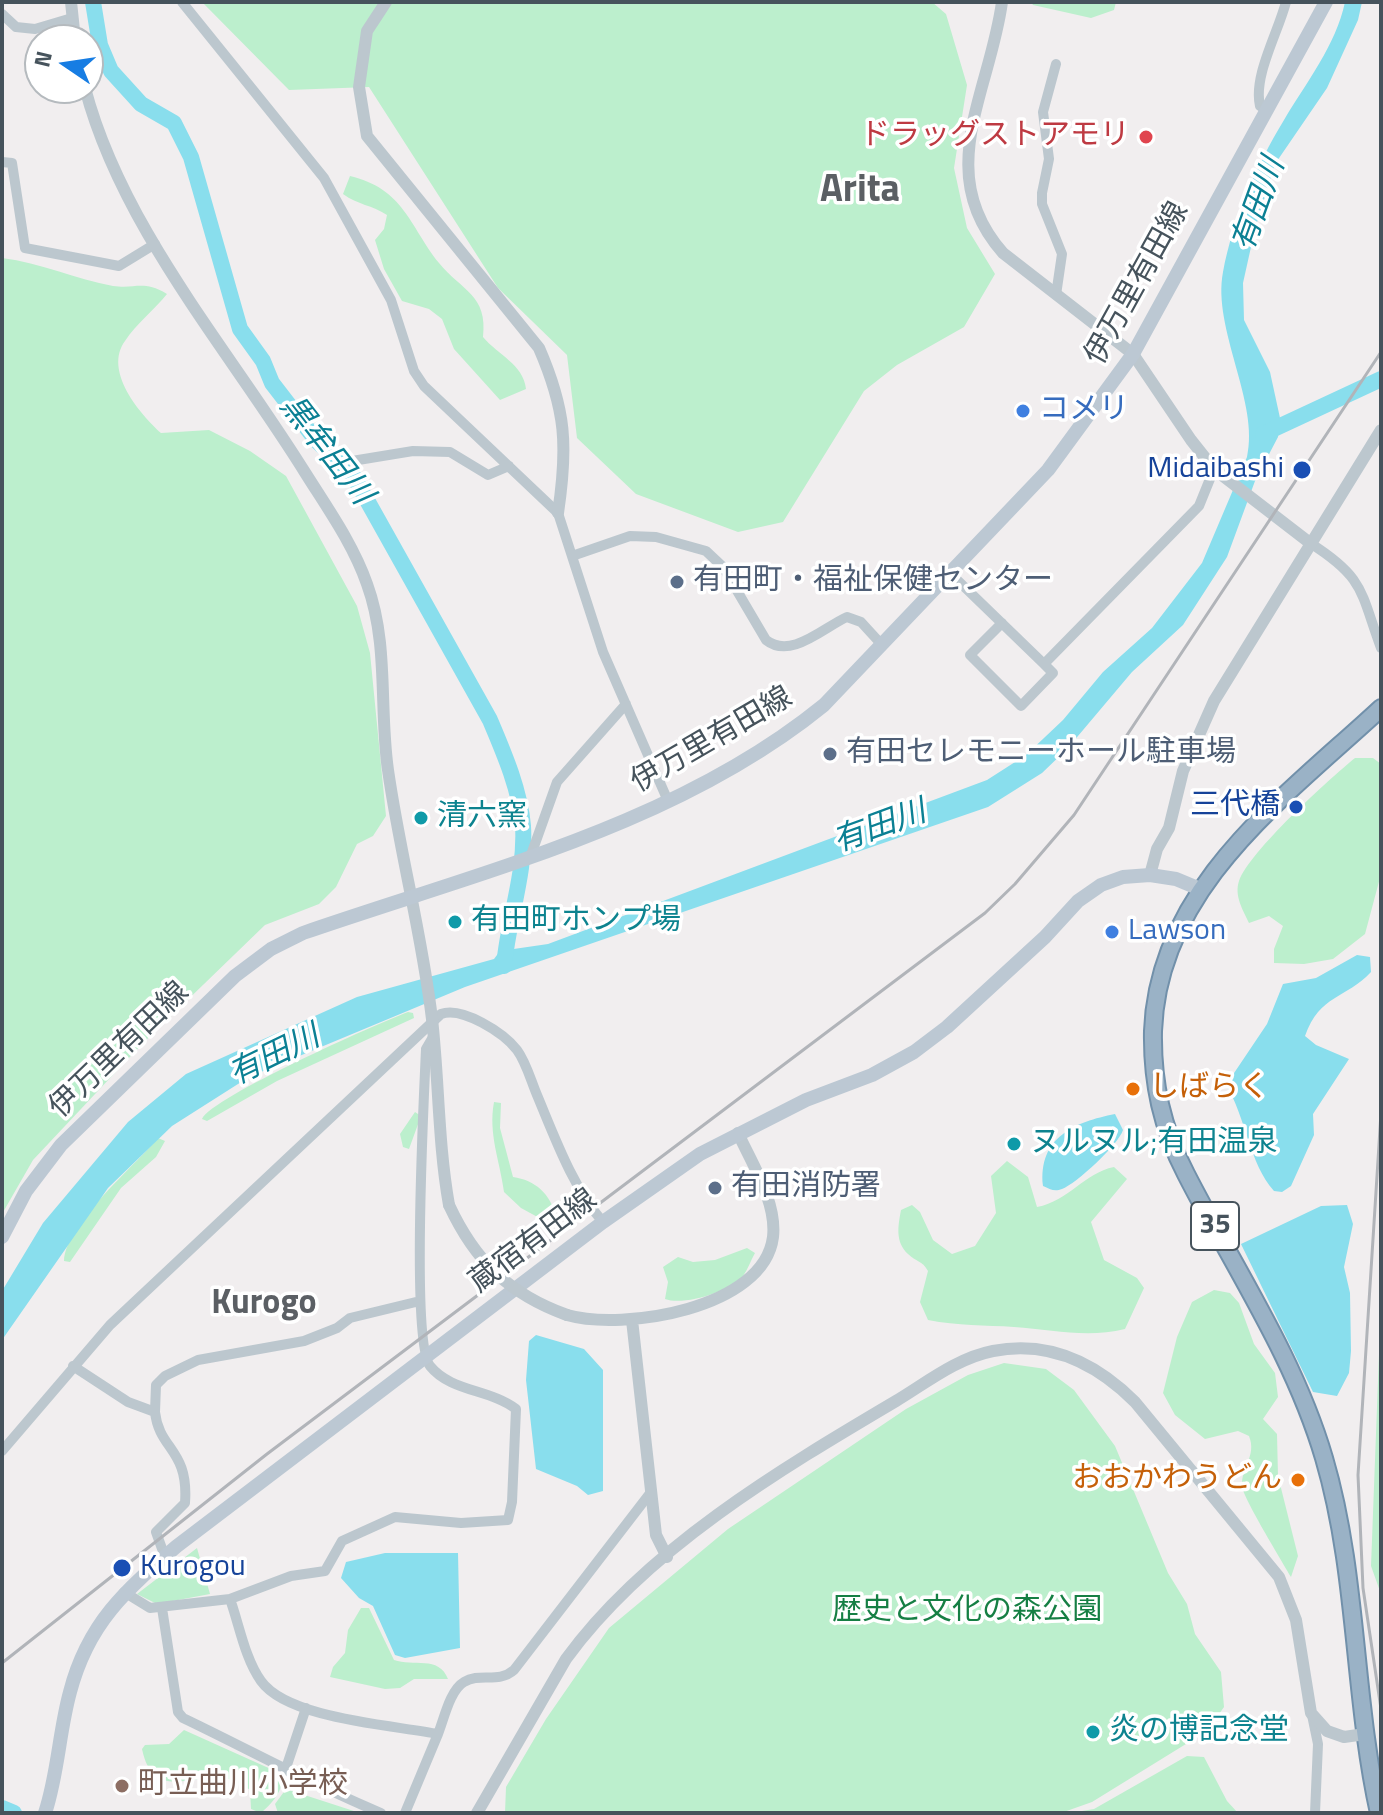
<!DOCTYPE html>
<html>
<head>
<meta charset="utf-8">
<style>
	body { margin:0 }
	#map { position:relative; width:1383px; height:1815px; overflow:hidden; background:#f1eeef; font-family:"Titillium Web",sans-serif }
	canvas { display:block }
	.frame { position:absolute; inset:0; border:4px solid #46535c; pointer-events:none }
	.north { position:absolute; left:24px; top:24px; width:80px; height:80px; box-sizing:border-box; background:#fff; border:2px solid #b5babe; border-radius:50%; rotate:283deg; font-size:22px; font-weight:700; line-height:32px; text-align:center; color:#46535c }
	.north::after { content:''; display:block; margin:auto; width:28px; height:36px; background:#177de3; clip-path:polygon(50% 0,100% 100%,50% 72%,0 100%) }
</style>
</head>
<body>
<div id="map">
<canvas width="1383" height="1815"></canvas>
<div class="frame"></div>
<div class="north">N</div>
</div>
<script>
const ctx = document.querySelector('canvas').getContext('2d');
ctx.lineJoin = 'round';
function fill(path, color) {
  ctx.fillStyle = color;
  ctx.fill(path, 'evenodd');
}
function trace(path, color, width, dash) {
  ctx.strokeStyle = color;
  ctx.lineWidth = width;
  ctx.lineCap = dash ? 'butt' : 'round';
  ctx.setLineDash(dash || []);
  ctx.stroke(path);
}
function label(font, color, halo, rows, align = 'center') {
  ctx.font = font + ' "Titillium Web","Noto Sans JP",sans-serif';
  ctx.lineWidth = 7;
  ctx.setLineDash([]);
  ctx.textBaseline = 'middle';
  ctx.strokeStyle = halo;
  ctx.fillStyle = color;
  for (const [text, x, y, turn = 0] of rows) {
    ctx.save();
    ctx.translate(x, y);
    ctx.rotate((+turn || 0) * Math.PI / 180);
    ctx.textAlign = isNaN(turn) ? turn : align;
    if (halo) ctx.strokeText(text, 0, 0);
    ctx.fillText(text, 0, 0);
    ctx.restore();
  }
}
const green = new Path2D(`
	M202 2H932L946 14 967 85 954 168 967 228 995 274 964 327 897 365 864 391 783 522 738 532 636 494 577 438 567 355 498 288 369 87 289 90Z
	M1031 2H1116L1114 10 1091 18 1033 5Z
	M350 176C404 189 409 225 439 263 462 291 488 295 483 337 498 355 523 364 526 389L500 400 454 349 442 319 429 309 402 301 384 269 375 240 384 229 387 215C372 205 358 205 343 194Z
	M2 258C41 263 76 279 113 286 137 289 143 280 167 294 154 310 136 324 125 341 103 371 140 414 161 433L209 430 250 451 286 476 357 606 370 653 386 816 373 836 357 844 336 887 319 904 265 925 143 1043 33 1160 2 1214Z
	M1355 758H1373L1381 764V874L1365 934 1333 959 1304 964 1274 963V949L1283 926 1269 916 1249 923C1243 910 1234 896 1239 881 1249 852 1329 779 1355 758Z
	M408 1012 413 1013 414 1018 277 1081 207 1121 202 1119C212 1097 376 1024 408 1012Z
	M494 1102 501 1103 500 1128 513 1177C535 1180 551 1194 556 1217L543 1220 521 1208 504 1192C500 1161 488 1134 494 1102Z
	M415 1112 421 1116 409 1149 403 1147 400 1134Z
	M158 1138 165 1141 156 1157 121 1188 70 1262 64 1261C66 1223 134 1167 158 1138Z
	M1007 1161 1028 1177 1037 1207C1069 1201 1084 1173 1114 1167L1127 1179 1091 1222 1104 1260 1137 1278 1144 1288 1125 1329C1088 1338 1053 1330 1014 1327 985 1325 958 1326 928 1320L920 1302 928 1271C922 1260 916 1262 908 1254 895 1242 898 1226 901 1210L912 1205 920 1212 933 1240 952 1254 975 1246 996 1213 991 1176Z
	M747 1248 755 1253C751 1260 748 1269 743 1276 729 1292 684 1306 665 1299L668 1282 663 1267 678 1257 693 1262 715 1260Z
	M1214 1290 1230 1293 1239 1303 1254 1344 1275 1373 1278 1397 1263 1419 1277 1434 1278 1476 1298 1556 1291 1577C1282 1561 1243 1498 1242 1486 1241 1467 1257 1456 1249 1436L1238 1431 1205 1439 1175 1415 1163 1393 1177 1337 1192 1302Z
	M1381 1301V1594L1371 1566Z
	M1004 1363 1046 1369 1074 1390 1115 1446 1168 1573 1187 1604 1195 1634 1221 1672 1224 1707 1207 1731 1092 1802 1061 1813H505L506 1787 546 1719 609 1628 728 1529 906 1409 968 1375Z
	M197 1548 210 1594 157 1604 137 1594Z
	M361 1608H369L394 1660C413 1667 439 1655 448 1679H414L400 1688 385 1689 330 1677 333 1667 345 1653 348 1630Z
	M184 1730 273 1770 282 1781C281 1794 270 1805 261 1813L251 1809 250 1790C209 1754 156 1815 142 1749L145 1745 169 1744Z
	M1187 1756 1204 1757 1227 1801 1238 1813H1070L1094 1809Z
	M286 1789 360 1813H278L275 1804Z`);
const water = new Path2D(`
	M1345 2H1362L1358 20 1327 88 1275 164 1255 229 1243 283 1244 320 1270 372 1280 418 1278 437 1255 481 1227 557 1183 625 1132 672 1067 749 1042 773 988 807 465 987 249 1077 172 1126 108 1188 2 1340V1291L43 1223 128 1122 186 1074 357 997 494 959 500 951 548 944 987 780 1026 755 1063 720 1103 672 1152 628 1202 563 1247 457C1260 403 1212 329 1223 272 1233 219 1256 166 1284 120 1306 83 1336 45 1345 2Z
	M1357 955 1370 957 1371 972C1346 999 1320 994 1305 1036L1316 1045 1349 1059 1313 1114 1314 1135 1291 1186 1282 1192 1274 1191C1249 1163 1246 1117 1226 1085L1267 1024 1283 984 1316 978Z
	M1115 1114 1123 1130C1119 1144 1076 1184 1062 1189 1054 1192 1050 1189 1043 1186 1038 1137 1075 1122 1115 1114Z
	M1347 1205 1353 1224 1344 1267 1350 1293 1351 1351 1349 1373 1337 1396 1313 1392 1241 1244 1321 1206Z
	M536 1335 584 1349 603 1370V1491L588 1495 577 1486 536 1469 526 1380 529 1341Z
	M385 1553H458L460 1648 405 1658 395 1655 373 1606 359 1598 341 1578 346 1562Z`);
const river = new Path2D(`
	M93 2 100 45 111 71 141 104 174 123 191 157 240 329 263 361 272 383 316 440 354 477 490 720C504 753 520 790 523 826 526 873 508 919 504 966
	M1263 434 1381 379
	M2 1808 14 1813`);
const minor = new Path2D(`
	M182 2 324 178 391 300 414 371 424 386 558 513 603 652 668 801
	M2 14 16 27 35 29 72 18
	M1056 64 1043 112 1049 159 1042 193V204L1062 254 1056 295
	M1265 109 1260 106C1253 76 1278 33 1286 2
	M2 162 12 163 25 248 119 266 155 244
	M352 461 413 451 450 452 488 475 509 466
	M1310 543C1365 578 1360 591 1381 648
	M575 555 630 536 656 537 706 551 723 567 766 640C791 660 824 627 847 617L861 622 882 645
	M950 573 1044 664 1199 506 1214 469
	M1002 623 970 655 1021 706 1053 673 1044 664
	M531 855 557 782 626 704
	M73 1366 128 1402 155 1412C159 1450 189 1449 185 1503L156 1532 165 1557
	M155 1412 156 1385 165 1376 198 1360 304 1341 337 1328 350 1318 420 1301
	M2 1451 110 1325 441 1014C462 1006 504 1033 517 1050 526 1062 531 1081 537 1095 555 1138 573 1188 603 1222
	M124 1592 150 1608 230 1599C239 1624 245 1659 261 1681 288 1719 393 1725 438 1734L405 1813
	M230 1599 291 1576 325 1571 342 1541 395 1517 461 1523 508 1520 512 1502 516 1409C490 1389 451 1392 430 1366 411 1341 424 1096 426 1049L433 1037
	M162 1608 178 1712 183 1718C250 1750 313 1785 381 1813
	M1312 1715 1318 1744 1315 1813
	M438 1734C444 1719 450 1690 464 1682 480 1672 498 1684 514 1670L651 1492
	M285 1771 306 1708`);
const tertiary = new Path2D(`
	M71 2 75 40
	M386 2 367 31 359 87 367 136 539 348C566 410 568 446 558 513
	M1002 2C990 92 932 173 1003 253L1133 354 1191 440 1214 469 1310 543
	M85 88C122 229 230 351 306 474 328 509 353 544 367 584 389 644 379 708 388 770 400 854 422 934 432 1019 439 1081 438 1143 449 1205
	M1150 875 1157 849 1169 828 1183 771 1214 701 1381 430
	M567 1315C623 1331 764 1309 773 1237 777 1202 752 1164 738 1133
	M632 1320 656 1535 667 1557
	M477 1813 566 1659C646 1549 781 1469 896 1401 926 1383 957 1358 993 1351 1050 1340 1096 1363 1135 1402L1279 1577 1296 1620 1311 1713 1327 1731 1344 1737 1365 1734`);
const secondary = new Path2D(`
	M2 1237 26 1191 61 1145 235 976 271 949 303 933C479 872 677 825 824 705L1048 470 1133 354 1326 2
	M45 1813C58 1774 59 1732 70 1692 88 1623 125 1591 177 1546L603 1222 700 1154 806 1100 872 1075 914 1052 947 1027 1045 937 1078 901 1101 885 1123 877 1150 875 1176 879 1200 889`);
const trunk = new Path2D(`
	M1379 1813C1353 1696 1358 1573 1324 1458 1294 1356 1234 1268 1186 1174 1162 1128 1152 1083 1153 1031 1158 887 1284 798 1381 708`);
const rail = new Path2D(`
	M1381 1113 1358 1475 1363 1588 1381 1709
	M2 1663 267 1454 985 913 1015 884 1074 815 1381 352`);
const tertiaryBridge = new Path2D(`
	M449 1205C475 1261 509 1294 567 1315`);
const markers = [
	[1146,137,8,"#e0444e"],
	[1023,411,8,"#3f7fe0"],
	[1302,470,10,"#1a4fb4"],
	[677,582,8,"#5c6f8a"],
	[830,754,8,"#5c6f8a"],
	[1296,807,8,"#1a4fb4"],
	[421,818,8,"#0f9aa8"],
	[455,922,8,"#0f9aa8"],
	[1112,932,8,"#3f7fe0"],
	[1133,1089,8,"#e8710a"],
	[1014,1144,8,"#0f9aa8"],
	[715,1188,8,"#5c6f8a"],
	[1298,1480,8,"#e8710a"],
	[122,1568,10,"#1a4fb4"],
	[1093,1732,8,"#0f9aa8"],
	[122,1786,8,"#8d6e63"]
];
const shields = [
	[1215,1226,48]
];
const shieldNames = [
	["35",1215,1226]
];
const healthNames = [
	["ドラッグストアモリ",1130,137]
];
const streetNames = [
	["伊万里有田線",1138,284,-61],
	["伊万里有田線",712,741,-30],
	["伊万里有田線",120,1051,-44],
	["蔵宿有田線",534,1242,-37]
];
const shopNames = [
	["コメリ",1039,411],
	["Lawson",1128,932]
];
const transitNames = [
	["Midaibashi",1284,470],
	["三代橋",1280,807],
	["Kurogou",140,1568,"left"]
];
const serviceNames = [
	["有田町・福祉保健センター",693,582],
	["有田セレモニーホール駐車場",846,754],
	["有田消防署",731,1188]
];
const cultureNames = [
	["清六窯",437,818],
	["有田町ホンプ場",471,922],
	["ヌルヌル;有田温泉",1030,1144],
	["炎の博記念堂",1109,1732]
];
const foodNames = [
	["しばらく",1149,1089],
	["おおかわうどん",1282,1480,"right"]
];
const parkNames = [
	["歴史と文化の森公園",967,1612]
];
const educationNames = [
	["町立曲川小学校",138,1786]
];
const waterNames = [
	["有田川",1260,205,-70],
	["黒牟田川",325,451,52],
	["有田川",880,828,-20],
	["有田川",275,1057,-26]
];
const quarterNames = [
	["Kurogo",264,1305]
];
const districtNames = [
	["Arita",860,192]
];
fill(green, '#bcefcd');
fill(water, '#89deed');
trace(river, '#89deed', 16);
trace(trunk, '#7190aa', 20);
trace(minor, '#bcc7ce', 10);
trace(tertiary, '#bcc7ce', 12);
trace(secondary, '#bcc8d3', 14);
trace(trunk, '#9ab2c6', 16);
trace(rail, '#b1b4b9', 3);
trace(tertiaryBridge, '#bcc7ce', 12);
for (const [x, y, r, color] of markers) {
  const dot = new Path2D();
  dot.arc(x, y, r, 0, 2 * Math.PI);
  ctx.fillStyle = color;
  ctx.fill(dot);
  trace(dot, '#fff', 3);
}
for (const [x, y, w] of shields) {
  const box = new Path2D();
  box.roundRect(x - w / 2, y - 24, w, 48, 6);
  ctx.fillStyle = '#fff';
  ctx.fill(box);
  trace(box, '#46535c', 2);
}
label('bold 28px', '#46535c', null, shieldNames);
label('30px', '#be3a42', '#fff', healthNames, 'right');
label('30px', '#46535c', '#fff', streetNames);
label('30px', '#366cbe', '#fff', shopNames, 'left');
label('30px', '#164399', '#fff', transitNames, 'right');
label('30px', '#4e5e75', '#fff', serviceNames, 'left');
label('30px', '#0d838f', '#fff', cultureNames, 'left');
label('30px', '#c56008', '#fff', foodNames, 'left');
label('30px', '#167f44', '#fff', parkNames);
label('30px', '#785e54', '#fff', educationNames, 'left');
label('italic 32px', '#0b8094', '#fff', waterNames);
label('bold 34px', '#5b5f64', '#fff', quarterNames);
label('bold 38px', '#5b5f64', '#fff', districtNames);
</script>
</body>
</html>
